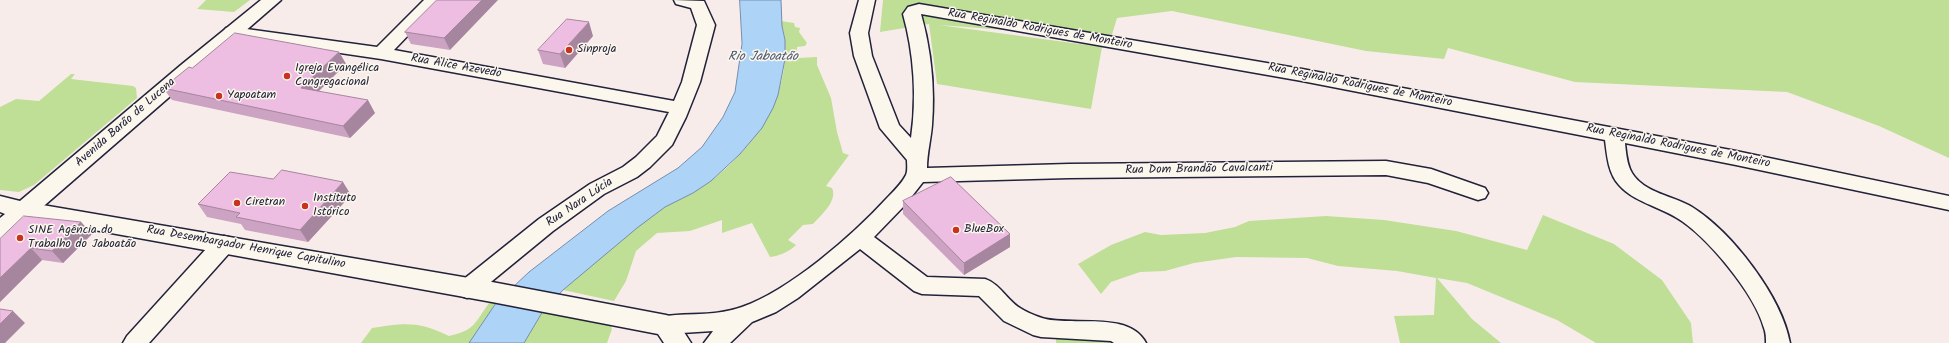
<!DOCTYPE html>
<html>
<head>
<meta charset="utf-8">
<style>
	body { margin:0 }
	canvas { display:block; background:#f8ecea }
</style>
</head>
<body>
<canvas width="1949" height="343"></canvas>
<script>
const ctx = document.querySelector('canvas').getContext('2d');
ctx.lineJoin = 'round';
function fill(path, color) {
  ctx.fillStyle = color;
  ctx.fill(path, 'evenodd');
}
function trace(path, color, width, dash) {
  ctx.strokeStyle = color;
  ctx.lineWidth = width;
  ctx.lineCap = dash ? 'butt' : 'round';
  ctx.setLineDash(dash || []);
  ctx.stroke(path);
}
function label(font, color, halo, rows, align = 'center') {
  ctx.font = font + ' Kalam,sans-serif';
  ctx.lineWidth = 3;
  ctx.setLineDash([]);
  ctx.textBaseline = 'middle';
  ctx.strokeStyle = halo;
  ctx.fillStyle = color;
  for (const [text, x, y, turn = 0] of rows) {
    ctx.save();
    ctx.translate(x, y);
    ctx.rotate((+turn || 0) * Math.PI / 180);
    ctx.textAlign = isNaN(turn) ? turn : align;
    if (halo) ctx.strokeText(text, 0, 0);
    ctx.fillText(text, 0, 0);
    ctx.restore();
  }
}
const green = new Path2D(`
	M206 0H250L234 12 197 9Z
	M883 0H1949V158L1879 126 1787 92 1575 82 1448 48 1444 59 1366 51 1172 11 1117 18 1111 38 939 25 1102 47 1091 109 937 84 929 24 880 32Z
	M781 21 794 23 795 27 800 28 799 32 807 43 805 46 797 47V58L817 57V65L831 98 837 132 843 153 849 155 826 186 832 188C838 201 821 215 813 224L803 225 788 240 796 245C789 252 779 256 770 257L752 223 722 233V220L690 231 657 233 636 251 626 281 614 301 563 290C595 262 628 231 664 207 679 197 697 192 712 180 754 147 789 98 785 41 785 35 782 27 781 21Z
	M71 74H75L71 79 133 86 136 88 137 98 34 185 19 192 0 190V107L16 99 39 101Z
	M1543 215 1614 244 1662 280 1691 323 1693 343H1596L1557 320 1467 283 1437 278 1472 319 1501 343H1400L1394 316 1434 315 1436 278 1397 271 1338 266 1307 258 1236 257 1194 263 1165 271 1140 272 1111 282 1101 294 1078 264 1111 245 1145 232 1161 235 1205 233 1235 227 1249 221 1326 216 1384 220 1456 231 1527 250Z
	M489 303H496L469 343H361L372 328C406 323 418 321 449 336 475 330 474 324 489 303Z
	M543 311 610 324 612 329 607 343H524Z
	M1056 335 1112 339 1119 343H1056Z`);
const water = new Path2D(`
	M740 0H781L782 26 785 40V59L778 95 773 108 762 128 740 154 711 181 693 193 665 207 637 228 563 290 543 311 524 343H469L496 303 529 272 608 211 678 168 702 147 723 117 735 92 742 44Z`);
const minor = new Path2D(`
	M424 0H442L394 50 674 101 682 82 697 25 691 8 676 4 674 0 704 1 715 25 700 82 686 117 672 145 650 167 637 177 604 194 553 231 475 295 467 298 459 295 456 289 459 283 539 219 590 184 623 167 636 157 657 136 669 112 381 59 232 37 226 36 223 32 226 28 232 27 377 47Z
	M859 0H875L868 33 872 56 899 125 911 138C917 98 914 53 903 14L908 7 919 4 1302 69 1736 151 1949 196V210L1736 165 1625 143C1626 153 1627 165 1632 173 1644 193 1674 196 1692 207 1732 232 1782 297 1790 343H1766C1766 338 1766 333 1764 328 1755 294 1707 236 1677 218 1658 206 1634 202 1619 185 1608 173 1607 155 1605 140L1302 81 921 14C931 49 935 88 932 125 931 139 927 153 927 168L1069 164 1386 161 1431 169 1485 188 1488 193 1485 198 1478 200 1428 183 1386 175 1069 178 923 182 905 205 874 237 927 277 985 279C1000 284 1007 300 1020 308 1026 312 1036 316 1042 318 1071 327 1129 310 1146 343H1114L1111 341 1041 337 1033 335 1004 321 979 296 922 294 914 291 860 249 798 298 776 312 752 322 730 343H704L713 331 666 334 658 332 655 325 658 318 666 316C691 313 718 316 742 307 790 290 852 236 887 198 893 192 902 183 906 175 908 171 907 164 907 160L880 128 854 56 850 33Z
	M224 236 232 238 235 244 232 250 149 343H123L127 336 216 238Z`);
const tertiary = new Path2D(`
	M25 202 492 282 666 315 675 318 691 343H664L658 334 492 302 17 216 14 210 17 204Z`);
const primary = new Path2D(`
	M261 0H281L8 237 0 240V218L5 214 0 212V196L20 201 181 65Z`);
const wall = new Path2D(`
	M437 0 450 50 411 44 405 32Z
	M593 36 565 68 543 64 538 50Z
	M339 52 346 64 318 91 375 113 350 138 172 100 163 88 192 68Z
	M351 195 308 242 245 230 241 224 207 217 198 204Z
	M903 201 1010 234V247L964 275 903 214Z
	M81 222 92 234 63 263 42 260 0 302V239Z`);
const shadedWall = new Path2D(`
	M482 0H498L450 50 444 38Z
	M589 22 593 36 565 68 560 54Z
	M339 52 346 64 309 101 301 88Z
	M368 100 375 113 350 138 343 126Z
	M343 182 351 195 308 242 300 230Z
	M81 222 92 234 63 263 52 251Z
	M1010 234V247L964 275V263Z
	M31 248 42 260 0 302V278Z
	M13 311 25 323 5 343H0V324Z`);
const building = new Path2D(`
	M437 0H482L444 38 405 32Z
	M567 19 589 22 560 54 538 50Z
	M235 33 339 52 301 88 368 100 343 126 163 88 189 67 192 68Z
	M282 170 343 182 300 230 236 217 240 213 198 204 230 172 273 179Z
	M951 177 1010 234 964 263 903 201Z
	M24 216 81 222 52 251 31 248 0 278V239Z
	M0 309 13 311 0 324Z`);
const markers = [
	[569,50,4,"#c8321e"],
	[287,76,4,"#c8321e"],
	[219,96,4,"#c8321e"],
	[237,203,4,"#c8321e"],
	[305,206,4,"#c8321e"],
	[956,230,4,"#c8321e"],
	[20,238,4,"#c8321e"]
];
const streetNames = [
	["Rua Reginaldo Rodrigues de Monteiro",1040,30,10],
	["Rua Alice Azevedo",456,67,10],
	["Rua Reginaldo Rodrigues de Monteiro",1360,86,11],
	["Avenida Barão de Lucena",126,123,-41],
	["Rua Reginaldo Rodrigues de Monteiro",1678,147,11],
	["Rua Dom Brandão Cavalcanti",1199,170,-1],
	["Rua Nara Lúcia",580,203,-34],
	["Rua Desembargador Henrique Capitulino",246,248,10]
];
const poiNames = [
	["Sinproja",577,50],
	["Igreja Evangélica",295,69],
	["Congregacional",295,83],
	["Yapoatam",227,96],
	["Instituto",313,199],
	["Istórico",313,213],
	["Ciretran",245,203],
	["BlueBox",964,230],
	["SINE Agência do",28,231],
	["Trabalho do Jaboatão",28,245]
];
const waterNames = [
	["Rio Jaboatão",763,58]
];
fill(green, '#bfdf97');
fill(water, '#add4f7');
trace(water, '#758dac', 1);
trace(minor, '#22223b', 3);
trace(tertiary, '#22223b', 3);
trace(primary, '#22223b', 3);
fill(minor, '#fbf7ec');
fill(tertiary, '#fbf7ec');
fill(primary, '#fbf7ec');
fill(wall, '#cca3c2');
fill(shadedWall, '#a6859e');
fill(building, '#edbee1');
trace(building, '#a6859e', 1);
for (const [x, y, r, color] of markers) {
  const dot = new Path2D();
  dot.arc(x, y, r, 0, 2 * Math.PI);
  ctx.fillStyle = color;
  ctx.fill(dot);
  trace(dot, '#fbf7ec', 1.5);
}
label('12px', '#22223b', '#fbf7ec', streetNames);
label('12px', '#22223b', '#fbf7ec', poiNames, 'left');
label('italic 13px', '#4c5773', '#fbf7ec', waterNames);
</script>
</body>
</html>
